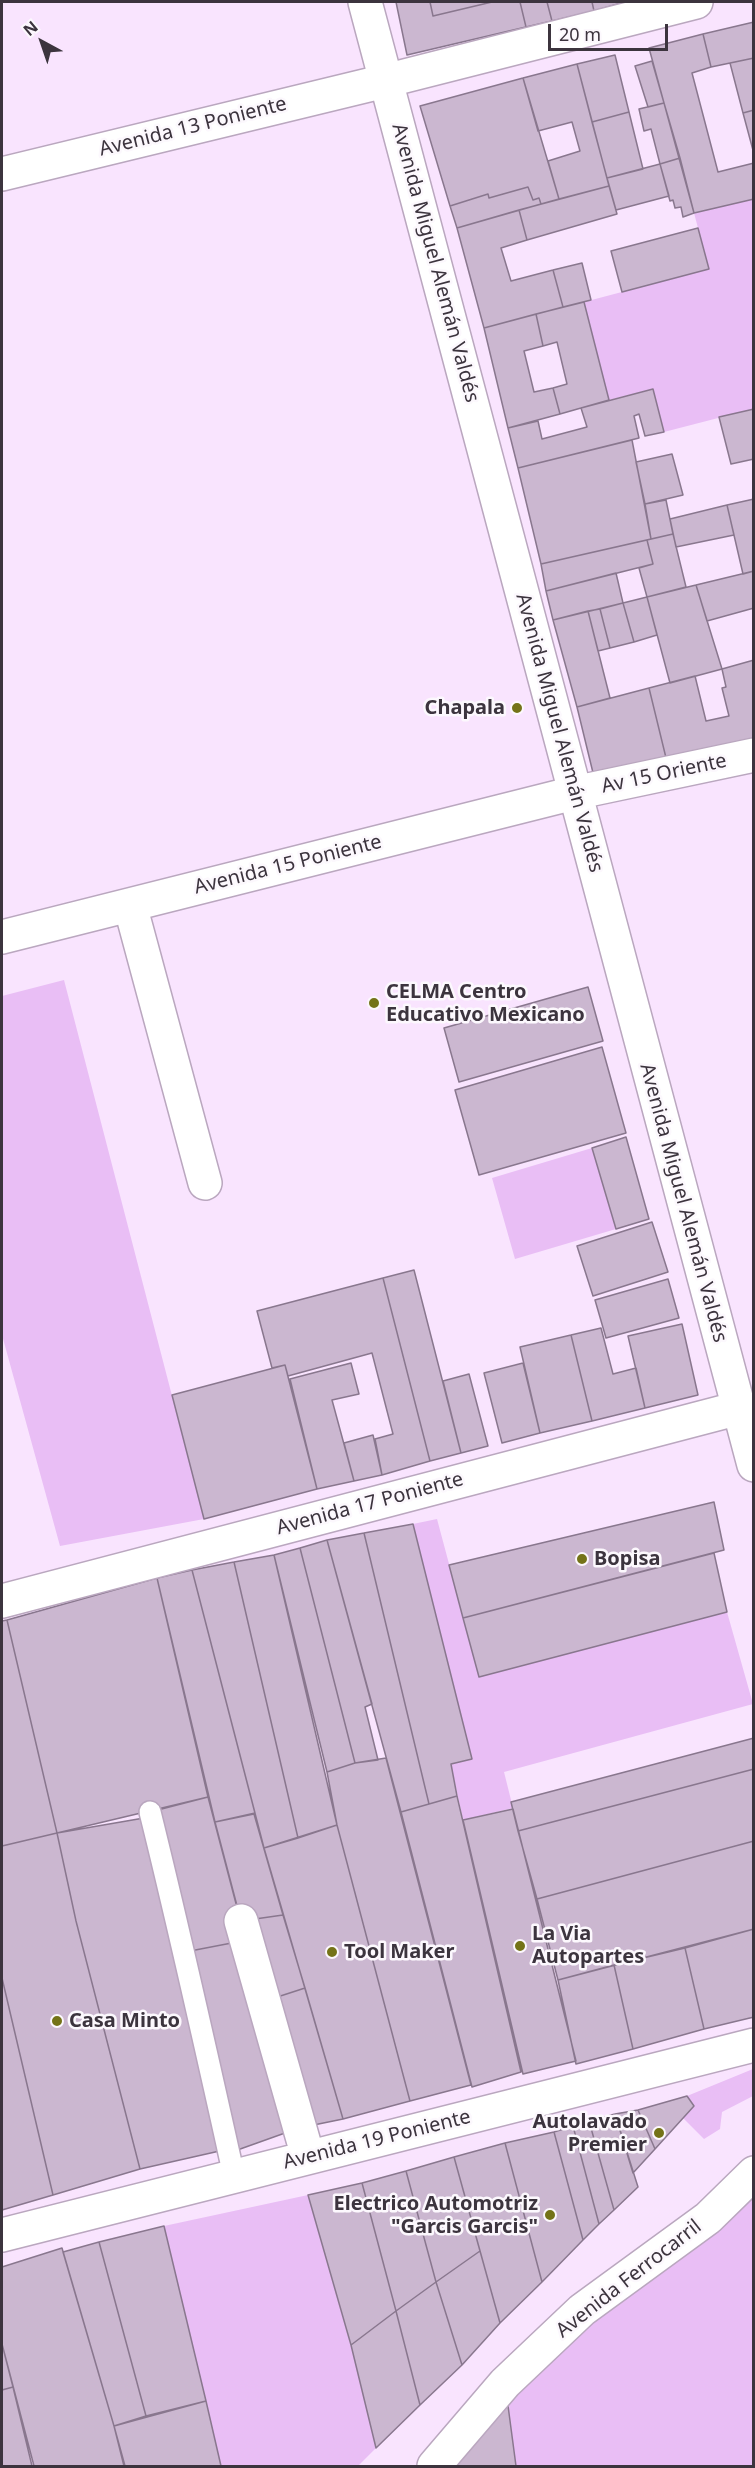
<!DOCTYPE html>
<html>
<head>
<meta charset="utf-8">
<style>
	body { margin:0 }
	#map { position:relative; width:755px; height:2468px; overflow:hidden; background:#f9e4fe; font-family:"Noto Sans",sans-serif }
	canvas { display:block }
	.frame { position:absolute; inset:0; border:3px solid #3c343e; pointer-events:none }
	.north { position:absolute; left:12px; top:12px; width:60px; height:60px; -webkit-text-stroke:4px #fcf8fd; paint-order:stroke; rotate:320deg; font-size:16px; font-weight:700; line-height:24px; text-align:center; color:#3c343e }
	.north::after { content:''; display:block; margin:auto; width:21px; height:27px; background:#3c343e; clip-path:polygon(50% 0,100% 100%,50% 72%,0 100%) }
	.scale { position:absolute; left:548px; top:24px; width:120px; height:27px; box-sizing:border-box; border:3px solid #3c343e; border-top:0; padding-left:8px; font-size:18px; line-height:21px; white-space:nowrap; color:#3c343e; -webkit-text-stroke:4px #fcf8fd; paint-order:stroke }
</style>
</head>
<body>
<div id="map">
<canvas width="755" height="2468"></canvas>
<div class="frame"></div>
<div class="north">N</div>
<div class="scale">20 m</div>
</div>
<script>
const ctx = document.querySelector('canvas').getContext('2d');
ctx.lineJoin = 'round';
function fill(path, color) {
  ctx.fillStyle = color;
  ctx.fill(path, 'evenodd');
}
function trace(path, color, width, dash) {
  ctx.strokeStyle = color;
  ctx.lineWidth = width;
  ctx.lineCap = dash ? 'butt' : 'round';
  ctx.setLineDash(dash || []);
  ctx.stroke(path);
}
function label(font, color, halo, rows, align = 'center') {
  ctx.font = font + ' "Noto Sans",sans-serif';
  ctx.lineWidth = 5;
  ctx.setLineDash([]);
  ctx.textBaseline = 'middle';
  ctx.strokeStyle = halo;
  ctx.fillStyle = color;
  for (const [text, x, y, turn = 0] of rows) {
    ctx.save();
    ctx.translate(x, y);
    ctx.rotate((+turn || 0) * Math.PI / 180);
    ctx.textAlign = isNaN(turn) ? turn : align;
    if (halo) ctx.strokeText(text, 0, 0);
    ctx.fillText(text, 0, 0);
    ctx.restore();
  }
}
const green = new Path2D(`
	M753 199V409L664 432 653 389 609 400 584 302 709 269 694 213Z
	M64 980 204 1519 60 1546 2 1335V996Z
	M592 1148 616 1229 515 1259 492 1178Z
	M437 1519 479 1676 727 1612 753 1704 504 1772 513 1808 463 1820 451 1764 472 1759 413 1524Z
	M753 2069V2096L722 2112 720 2129 704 2139 683 2118 694 2106 687 2096Z
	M753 2173V2466H516L505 2383Z
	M308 2195 379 2445 358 2466H221L164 2226Z`);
const building = new Path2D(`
	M396 2H430L433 16 492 2H520L526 27 407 55Z
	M430 2H492L433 16Z
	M520 2H547L552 21 526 27Z
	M547 2H592L594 11 552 21Z
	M592 2H621V3L594 11Z
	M754 22V58L711 67 703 34Z
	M703 34 711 67 692 73 718 172 754 163V199L694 213 649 48Z
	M615 55 629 112 592 122 577 64Z
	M754 58V110L743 113 730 63Z
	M652 61 664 103 648 107 635 66Z
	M577 64 609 186 559 199 548 161 580 151 572 122 538 131 523 78Z
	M523 78 559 199 541 204 539 198 533 200 528 187 489 198 488 194 450 206 420 106Z
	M664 103 680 158 660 164 651 129 644 131 639 109Z
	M754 110V154L743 113Z
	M629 112 643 169 607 178 592 122Z
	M680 158 694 213 683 217 681 207 675 208 673 200 670 201 660 164Z
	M660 164 669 196 616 210 607 178Z
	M609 186 617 214 527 240 519 210Z
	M528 187 533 200 539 198 541 204 457 228 450 206 488 194 489 198Z
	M519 210 527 240 501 248 511 281 553 270 563 307 484 328 457 228Z
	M698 228 709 269 622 292 611 251Z
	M582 263 591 300 563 307 553 270Z
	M584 302 609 400 560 414 553 388 567 384 557 342 543 346 536 314Z
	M536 314 543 346 524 351 534 392 553 388 560 414 508 428 484 328Z
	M653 389 664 432 645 436 639 414 634 416 639 438 518 468 508 428 538 421 542 439 587 427 581 408Z
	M754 409V459L731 464 719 417Z
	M632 440 651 539 541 564 518 468Z
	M672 454 683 495 645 504 636 462Z
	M754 499V571L743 574 727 505Z
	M666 500 673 534 651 539 645 504Z
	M727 505 734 535 676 547 670 519Z
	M673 534 686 587 647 597 639 568 653 564 647 540Z
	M647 540 653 564 546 591 541 564Z
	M754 571V608L707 621 696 585Z
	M616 573 623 603 553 620 546 591Z
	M696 585 722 669 670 683 647 597Z
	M647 597 657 635 634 642 623 603Z
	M623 603 634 642 610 648 600 609Z
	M600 609 610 648 598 651 588 611Z
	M588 611 610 698 577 707 553 620Z
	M754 660V744L668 766 649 688 695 676 706 721 729 716 722 688 726 687 722 669Z
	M649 688 668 766 595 781 577 707Z
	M588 987 603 1041 459 1082 444 1028Z
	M602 1047 626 1133 479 1175 455 1090Z
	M626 1137 649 1219 616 1229 592 1148Z
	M652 1222 668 1272 593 1296 577 1246Z
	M414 1270 461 1453 430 1461 383 1278Z
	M383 1278 430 1461 382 1475 375 1439 393 1434 372 1353 288 1376 285 1365 272 1368 257 1311Z
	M668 1279 679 1318 606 1338 595 1300Z
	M682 1324 698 1395 645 1408 628 1336Z
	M601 1328 613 1374 636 1368 645 1408 592 1421 571 1335Z
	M571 1335 592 1421 540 1433 520 1347Z
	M351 1363 359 1394 332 1400 354 1481 317 1489 290 1379Z
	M523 1363 540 1433 502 1443 484 1373Z
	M285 1365 317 1489 204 1519 172 1395Z
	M469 1374 488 1446 461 1453 443 1381Z
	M373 1435 382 1475 354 1481 344 1443Z
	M714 1502 724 1550 463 1618 449 1565Z
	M413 1524 472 1759 451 1764 457 1796 429 1804 364 1533Z
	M364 1533 429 1804 401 1812 327 1540Z
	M327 1540 372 1704 365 1707 378 1760 355 1763 300 1548Z
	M300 1548 355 1763 327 1772 274 1555Z
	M714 1553 727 1612 479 1677 463 1618Z
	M274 1555 337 1825 298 1838 234 1562Z
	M234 1562 298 1838 264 1848 192 1570Z
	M192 1570 255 1813 215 1822 157 1578Z
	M157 1578 208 1797 57 1833 7 1620Z
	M7 1620 57 1833 2 1846V1621Z
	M754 1738V1769L518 1831 511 1802Z
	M386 1758 471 2085 410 2101 337 1825 327 1772 355 1763Z
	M754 1769V1841L537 1899 518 1831Z
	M457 1796 521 2072 472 2087 401 1812Z
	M208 1797 239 1915 242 1941 185 1952 150 1812Z
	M513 1809 576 2061 523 2074 463 1820Z
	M254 1814 283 1915 241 1921 215 1822Z
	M144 1818 224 2150 140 2169 76 1921 57 1833Z
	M337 1825 410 2101 343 2119 264 1848Z
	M57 1833 76 1921 140 2169 53 2195 2 1978V1846Z
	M754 1841V1929L558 1980 537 1899Z
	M283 1915 305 1988 265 2001 241 1921Z
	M754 1929V2017L704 2029 685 1948Z
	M242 1941 299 2128 229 2153 185 1952Z
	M685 1948 704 2029 633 2049 614 1965Z
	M614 1965 633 2049 576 2064 558 1980Z
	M2 1978 53 2195 2 2210Z
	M305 1988 343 2119 299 2128 265 2001Z
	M687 2096 694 2106 655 2149 638 2110Z
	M638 2110 655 2149 633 2173 615 2114Z
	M615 2114 638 2187 614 2210 589 2121Z
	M589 2121 614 2210 599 2224 573 2126Z
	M573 2126 599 2224 583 2240 554 2132Z
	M554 2132 583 2240 542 2282 505 2143Z
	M505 2143 542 2282 500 2323 454 2157Z
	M454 2157 480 2251 436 2282 406 2171Z
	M406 2171 436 2282 396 2311 362 2183Z
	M362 2183 396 2311 351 2345 308 2195Z
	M164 2226 206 2401 146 2416 99 2242Z
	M99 2242 146 2416 114 2426 63 2252Z
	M62 2248 114 2426 124 2466H34L2 2344V2267Z
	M480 2251 500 2323 462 2365 436 2282Z
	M436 2282 462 2365 420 2405 396 2311Z
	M396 2311 420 2405 376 2448 351 2345Z
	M2 2344 13 2387 2 2390Z
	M505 2383 516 2466H434Z
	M13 2387 32 2466H2V2390Z
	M206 2401 221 2466H125L114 2426Z`);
const lane = new Path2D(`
	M150 1812C180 1933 207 2054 234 2176`);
const street = new Path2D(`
	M2 174 385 81 696 2
	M130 905 205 1183
	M2 937 574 793
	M241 1921 308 2157
	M2 2235 754 2045
	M434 2466 505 2383 582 2310 708 2218 754 2173`);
const secondary = new Path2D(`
	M365 2 754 1465
	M574 793 754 755
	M2 1601 739 1408`);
const markers = [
	[517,708,6,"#747318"],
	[374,1003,6,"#747318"],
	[582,1559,6,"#747318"],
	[520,1946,6,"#747318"],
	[332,1952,6,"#747318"],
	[57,2021,6,"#747318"],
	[659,2133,6,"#747318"],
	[550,2215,6,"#747318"]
];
const streetNames = [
	["Avenida 13 Poniente",193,127,-14],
	["Avenida Miguel Alemán Valdés",435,263,75],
	["Avenida Miguel Alemán Valdés",559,733,75],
	["Av 15 Oriente",664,774,-12],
	["Avenida 15 Poniente",288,865,-14],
	["Avenida Miguel Alemán Valdés",683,1203,75],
	["Avenida 17 Poniente",370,1504,-15],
	["Avenida 19 Poniente",377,2140,-14],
	["Avenida Ferrocarril",629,2279,-38]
];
const poiNames = [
	["Chapala",505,708,"right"],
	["CELMA Centro",386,992],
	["Educativo Mexicano",386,1015],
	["Bopisa",594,1559],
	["La Via",532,1934],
	["Autopartes",532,1957],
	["Tool Maker",344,1952],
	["Casa Minto",69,2021],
	["Autolavado",647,2122,"right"],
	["Premier",647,2145,"right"],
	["Electrico Automotriz",538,2204,"right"],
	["\"Garcis Garcis\"",538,2227,"right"]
];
fill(green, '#e9bef5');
fill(building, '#cbb7d0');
trace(building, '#89778e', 1.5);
trace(lane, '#baa7bf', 24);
trace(street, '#baa7bf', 36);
trace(secondary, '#baa7bf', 36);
trace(lane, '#fff', 21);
trace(street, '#fff', 33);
trace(secondary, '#fff', 33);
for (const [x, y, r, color] of markers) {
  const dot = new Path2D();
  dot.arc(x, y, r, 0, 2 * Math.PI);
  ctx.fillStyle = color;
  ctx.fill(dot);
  trace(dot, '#fcf8fd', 2);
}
label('20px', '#3c343e', '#fcf8fd', streetNames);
label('bold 20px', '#3c343e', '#fcf8fd', poiNames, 'left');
</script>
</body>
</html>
